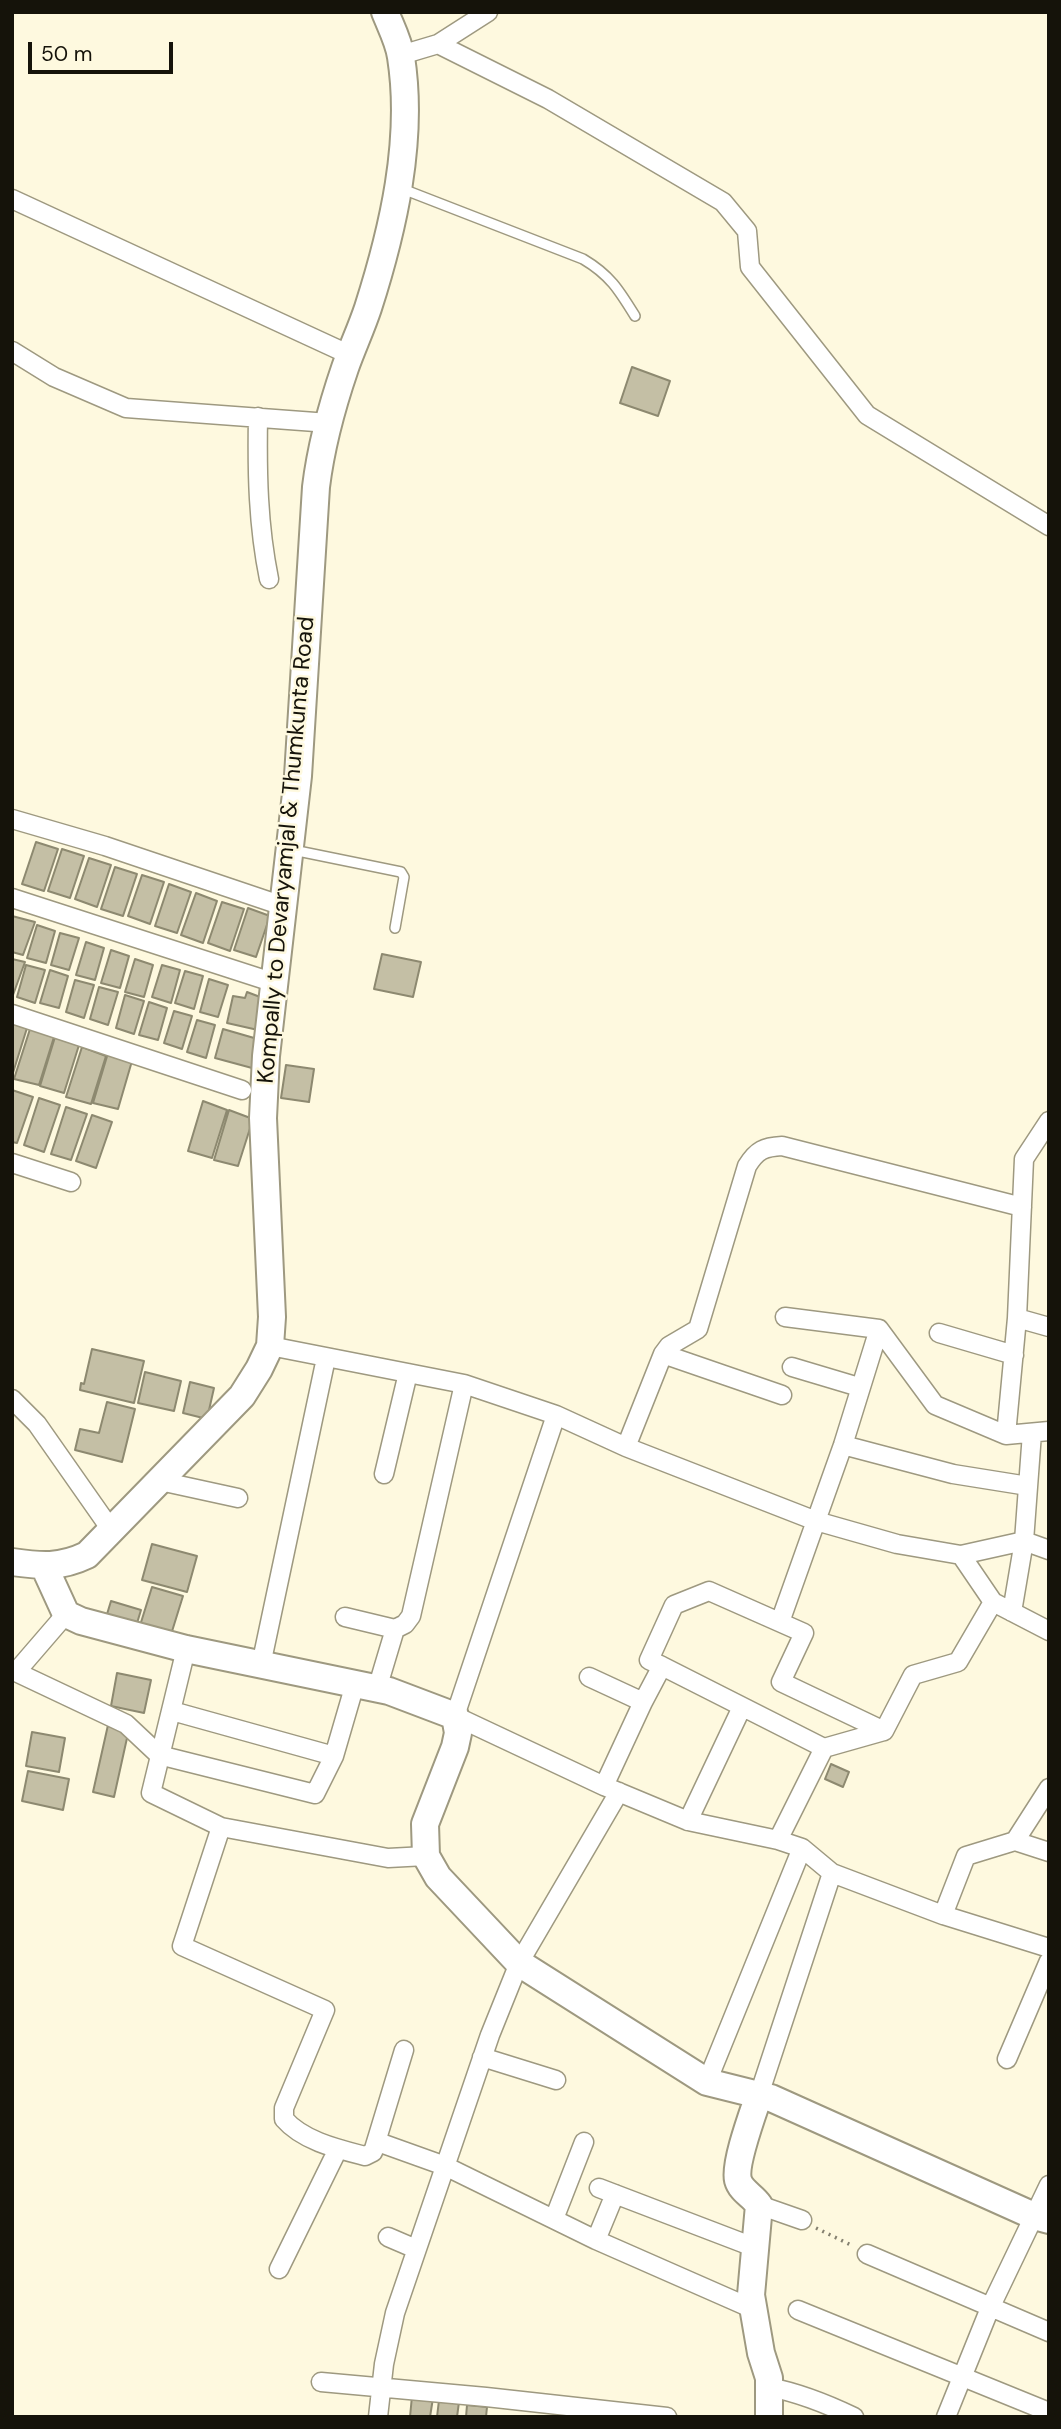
<!DOCTYPE html>
<html>
<head>
<meta charset="utf-8">
<style>
	body { margin:0 }
	#map { position:relative; width:1061px; height:2429px; overflow:hidden; background:#fef9df; font-family:"DM Sans",sans-serif }
	canvas { display:block }
	.frame { position:absolute; inset:0; border:14px solid #15130a; pointer-events:none }
	.scale { position:absolute; left:28px; top:42px; width:145px; height:32px; box-sizing:border-box; border:4px solid #15130a; border-top:0; padding-left:9px; font-size:21px; line-height:24px; white-space:nowrap; color:#15130a; -webkit-text-stroke:5px #fef9df; paint-order:stroke }
</style>
</head>
<body>
<div id="map">
<canvas width="1061" height="2429"></canvas>
<div class="frame"></div>
<div class="scale">50 m</div>
</div>
<script>
const ctx = document.querySelector('canvas').getContext('2d');
ctx.lineJoin = 'round';
function fill(path, color) {
  ctx.fillStyle = color;
  ctx.fill(path, 'evenodd');
}
function trace(path, color, width, dash) {
  ctx.strokeStyle = color;
  ctx.lineWidth = width;
  ctx.lineCap = dash ? 'butt' : 'round';
  ctx.setLineDash(dash || []);
  ctx.stroke(path);
}
function label(font, color, halo, rows, align = 'center') {
  ctx.font = font + ' "DM Sans",sans-serif';
  ctx.lineWidth = 5;
  ctx.setLineDash([]);
  ctx.textBaseline = 'middle';
  ctx.strokeStyle = halo;
  ctx.fillStyle = color;
  for (const [text, x, y, turn = 0] of rows) {
    ctx.save();
    ctx.translate(x, y);
    ctx.rotate((+turn || 0) * Math.PI / 180);
    ctx.textAlign = isNaN(turn) ? turn : align;
    if (halo) ctx.strokeText(text, 0, 0);
    ctx.fillText(text, 0, 0);
    ctx.restore();
  }
}
const building = new Path2D(`
	M632 367 670 381 658 416 620 403Z
	M36 842 58 849 44 891 22 884Z
	M62 849 84 856 70 898 48 891Z
	M89 858 111 865 97 907 75 899Z
	M115 867 137 874 123 916 101 909Z
	M142 875 164 882 150 924 128 916Z
	M169 884 191 892 177 933 155 926Z
	M196 893 217 901 203 943 181 935Z
	M222 902 244 909 230 951 208 943Z
	M248 908 270 916 256 957 234 950Z
	M12 916 35 922 23 955 12 952Z
	M37 925 55 931 46 963 27 958Z
	M60 933 79 938 69 970 51 965Z
	M86 942 104 948 95 980 76 975Z
	M111 950 129 956 120 988 101 983Z
	M382 954 421 962 413 997 374 989Z
	M12 959 25 962 13 995H12Z
	M135 959 153 965 144 997 125 992Z
	M26 965 45 970 35 1003 17 997Z
	M162 965 180 970 171 1003 152 997Z
	M50 970 68 976 59 1008 40 1003Z
	M185 971 203 976 194 1009 175 1003Z
	M209 979 228 985 218 1017 200 1012Z
	M75 980 94 985 84 1018 66 1012Z
	M99 987 118 992 108 1025 90 1019Z
	M247 992 268 1000 258 1030 227 1023 233 996 245 998Z
	M125 995 144 1001 134 1034 116 1028Z
	M149 1002 167 1008 158 1040 139 1035Z
	M174 1011 192 1016 182 1049 164 1043Z
	M197 1020 215 1025 206 1058 187 1052Z
	M12 1023 27 1028 12 1076Z
	M30 1029 54 1037 39 1085 14 1079Z
	M223 1029 261 1040 252 1068 215 1058Z
	M55 1037 79 1045 64 1093 40 1086Z
	M82 1047 106 1056 91 1104 66 1097Z
	M108 1053 132 1061 118 1109 93 1103Z
	M286 1065 314 1069 309 1102 281 1098Z
	M12 1090 33 1097 17 1143 12 1142Z
	M39 1098 60 1105 44 1152 24 1145Z
	M203 1101 227 1110 212 1158 188 1151Z
	M66 1107 87 1114 71 1160 51 1154Z
	M229 1110 253 1119 238 1166 214 1160Z
	M92 1115 112 1122 96 1168 76 1161Z
	M92 1349 144 1361 134 1403 80 1390 81 1383 84 1384Z
	M145 1372 181 1381 174 1411 138 1403Z
	M190 1382 214 1388 207 1419 183 1413Z
	M107 1402 135 1409 122 1462 75 1450 80 1429 99 1433Z
	M152 1544 197 1556 187 1592 142 1580Z
	M152 1587 183 1596 169 1641 138 1632Z
	M111 1601 141 1610 134 1633 104 1624Z
	M117 1673 151 1680 144 1713 111 1706Z
	M108 1725 129 1729 114 1797 93 1792Z
	M32 1732 65 1738 59 1772 26 1766Z
	M831 1764 849 1772 843 1787 825 1779Z
	M28 1771 69 1779 63 1810 22 1801Z
	M412 2396 433 2398 430 2417H410Z
	M439 2400 459 2402 457 2417H437Z
	M467 2405 487 2407 486 2417H466Z`);
const path = new Path2D(`
	M816 2228 853 2246`);
const lane = new Path2D(`
	M400 188 583 259C610 275 619 290 635 316
	M293 850 401 872 404 877 395 928`);
const street = new Path2D(`
	M438 44 548 99 723 202 747 231 750 267 867 415 1049 526
	M401 55 438 44 488 12
	M12 199 350 355
	M12 351 54 377 126 408 329 423
	M258 417C257 473 258 525 269 579
	M12 819 105 846 283 906
	M12 898 275 983
	M12 1014 242 1090
	M12 1163 71 1182
	M785 1317 879 1329 935 1405 1006 1435 1049 1431
	M1017 1318 1049 1327
	M939 1333 1014 1355
	M270 1346 464 1384 556 1415 626 1447 816 1521 897 1544 961 1555 993 1602 1049 1631
	M663 1354 782 1395
	M792 1367 859 1387
	M12 1399 37 1424 112 1531
	M556 1415 455 1716 604 1786 688 1821 778 1840 802 1848 832 1873 943 1915 1049 1948
	M1006 1435 1017 1318 1024 1159 1049 1121
	M843 1445 953 1474 1028 1486
	M626 1447 663 1354 669 1346 698 1329 747 1166C757 1150 764 1147 782 1146L1022 1207
	M384 1474 408 1373
	M160 1481 238 1498
	M961 1555 1024 1541 1049 1550
	M1012 1612 1024 1541 1032 1433
	M66 1614 16 1672 126 1724 159 1755 315 1794 334 1756 355 1684
	M345 1617 395 1629
	M780 1622 843 1445 879 1329
	M186 1649 151 1793 221 1827 388 1858 426 1856
	M261 1665 326 1358
	M662 1666 649 1660 674 1605 709 1591 804 1633 781 1682 884 1731
	M589 1677 643 1702
	M377 1689 395 1629 405 1624 411 1616 464 1384
	M172 1711 334 1756
	M604 1786 643 1702 662 1666 824 1748
	M688 1821 742 1707
	M221 1827 182 1946 325 2010 284 2108V2119C303 2141 338 2149 365 2156L373 2152 404 2050
	M778 1840 824 1748 884 1731 913 1675 958 1662 993 1602
	M1015 1841 1049 1852
	M943 1915 966 1856 1015 1841 1049 1788
	M482 2057 556 2080
	M1007 2059 1049 1961
	M707 2082 802 1848
	M759 2095 832 1873
	M378 2142 445 2166 596 2240 753 2309
	M599 2188 756 2248
	M759 2205 802 2220
	M554 2219 584 2142
	M388 2237 416 2249
	M596 2240 615 2194
	M867 2254 1049 2332
	M279 2269 338 2149
	M798 2310 1049 2412
	M321 2382 486 2397 667 2417
	M769 2387C800 2393 825 2403 854 2417
	M378 2417 384 2364 395 2313 490 2035 519 1963 619 1792
	M946 2417 990 2308 1049 2185`);
const secondary = new Path2D(`
	M12 1562C41 1566 60 1568 87 1555L242 1396 259 1369 270 1346 272 1317 263 1118 266 1056 298 776 316 487C321 446 332 406 345 368 352 348 361 329 368 308 393 230 414 140 401 57 399 42 391 27 385 12
	M44 1566 66 1614 81 1621 186 1649 389 1691 455 1716 458 1733 455 1747 425 1824 426 1856 438 1877 519 1963 707 2082 771 2098 1034 2216 1049 2220
	M759 2095C753 2113 734 2164 738 2180 741 2191 753 2196 759 2205L751 2295 761 2353 769 2378V2417`);
const streetNames = [
	["Kompally to Devaryamjal & Thumkunta Road",287,850,-85]
];
fill(building, '#c4bfa5');
trace(building, '#8d8970', 2);
trace(lane, '#9e9980', 12);
trace(street, '#9e9980', 21);
trace(secondary, '#9e9980', 30);
trace(path, '#858170', 3.5, [2, 5]);
trace(lane, '#fff', 9);
trace(street, '#fff', 18);
trace(secondary, '#fff', 26);
label('23px', '#15130a', '#fef9df', streetNames);
</script>
</body>
</html>
